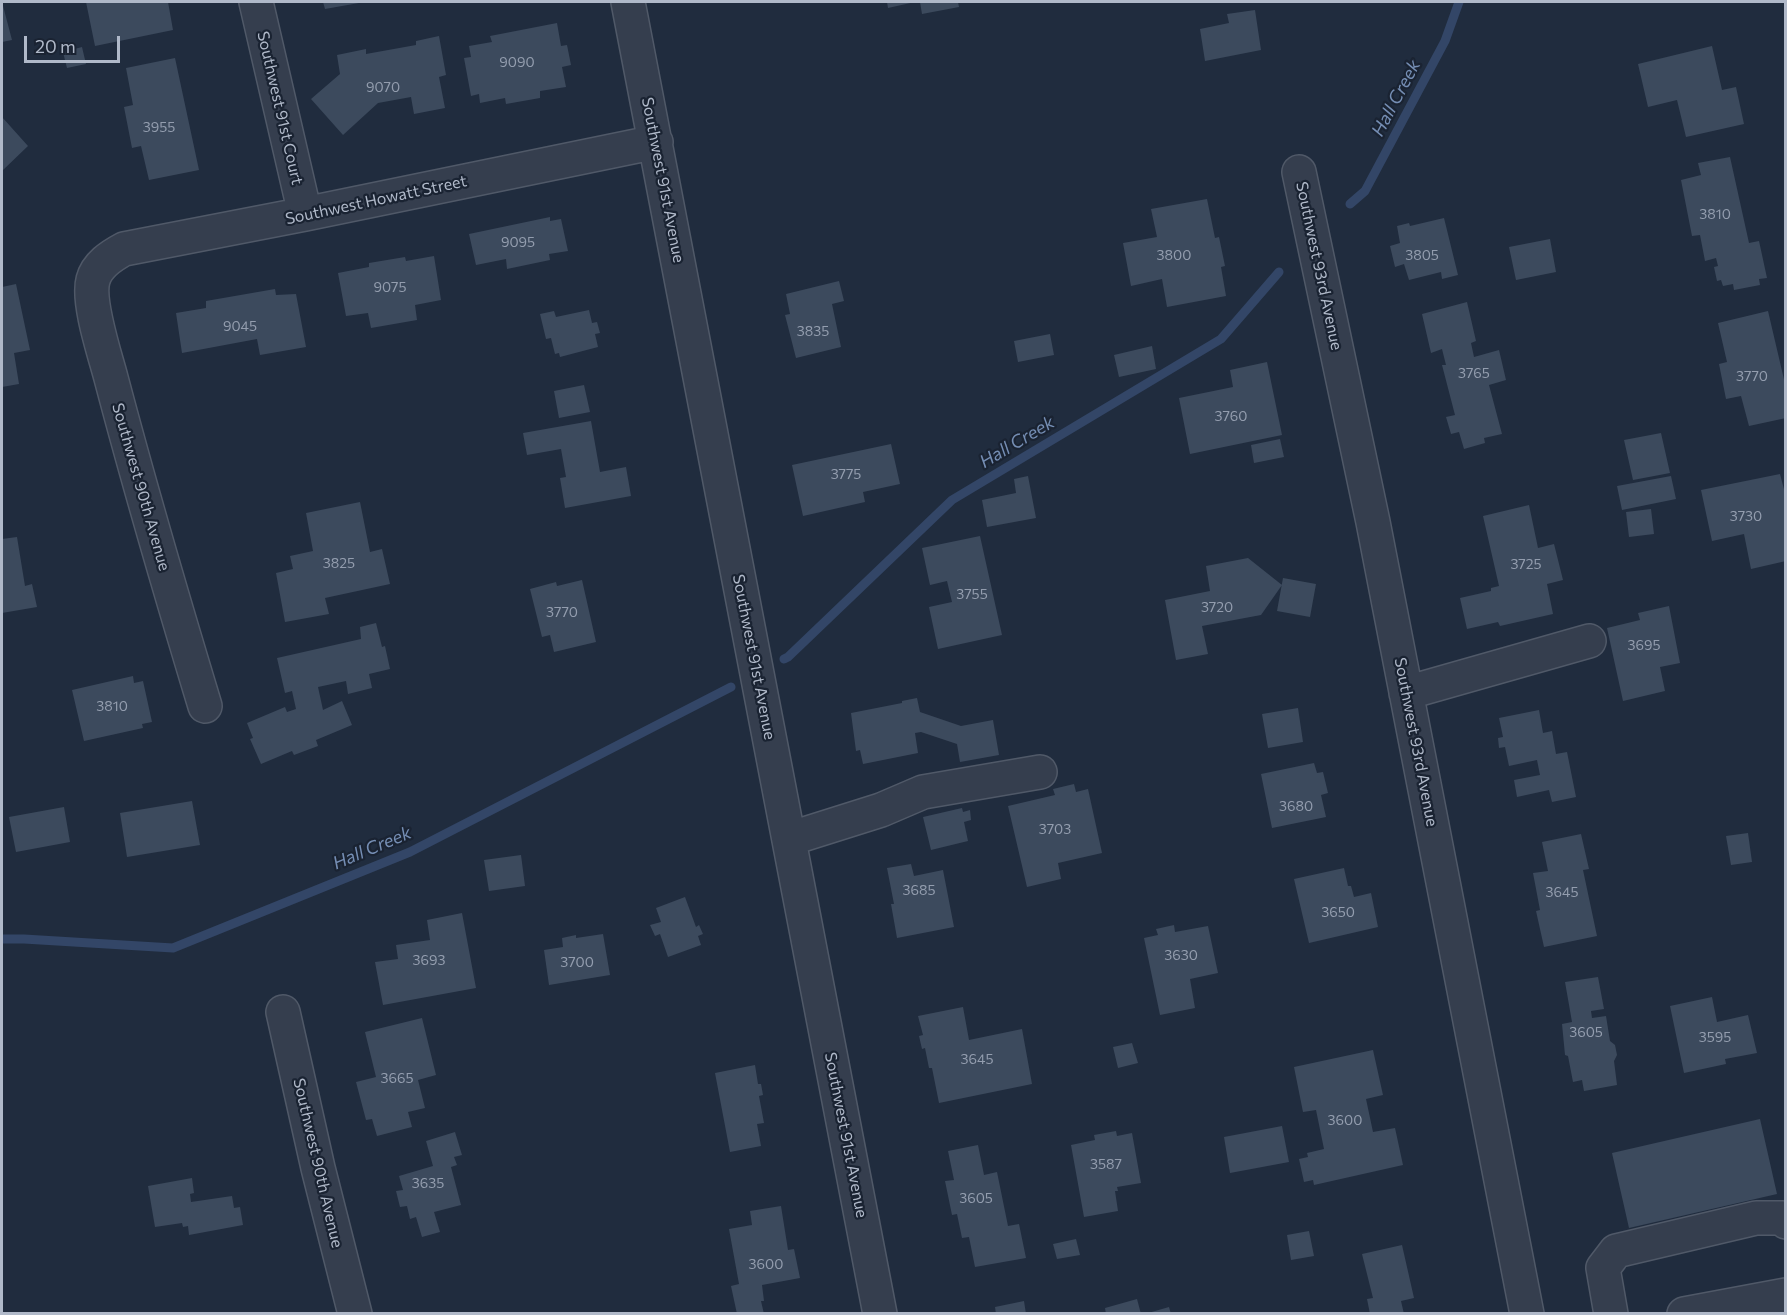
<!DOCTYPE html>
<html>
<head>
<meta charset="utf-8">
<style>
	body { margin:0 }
	#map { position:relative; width:1787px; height:1315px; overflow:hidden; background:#202c3e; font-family:Commissioner,sans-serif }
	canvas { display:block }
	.frame { position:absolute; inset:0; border:3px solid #b0b9c9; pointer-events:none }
	.scale { position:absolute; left:24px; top:36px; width:96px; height:27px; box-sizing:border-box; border:3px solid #b0b9c9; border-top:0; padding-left:8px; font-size:18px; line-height:21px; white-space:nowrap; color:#b0b9c9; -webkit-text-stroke:4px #1a2332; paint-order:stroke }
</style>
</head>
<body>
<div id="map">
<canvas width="1787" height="1315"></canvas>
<div class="frame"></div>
<div class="scale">20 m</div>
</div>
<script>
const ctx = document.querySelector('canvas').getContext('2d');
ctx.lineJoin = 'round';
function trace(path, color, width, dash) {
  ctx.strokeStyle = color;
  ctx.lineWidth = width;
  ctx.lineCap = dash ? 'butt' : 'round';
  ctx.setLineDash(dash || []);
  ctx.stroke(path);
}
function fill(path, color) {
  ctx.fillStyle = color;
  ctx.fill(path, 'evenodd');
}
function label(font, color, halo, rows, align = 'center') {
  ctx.font = font + ' Commissioner,sans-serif';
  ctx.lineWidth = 4.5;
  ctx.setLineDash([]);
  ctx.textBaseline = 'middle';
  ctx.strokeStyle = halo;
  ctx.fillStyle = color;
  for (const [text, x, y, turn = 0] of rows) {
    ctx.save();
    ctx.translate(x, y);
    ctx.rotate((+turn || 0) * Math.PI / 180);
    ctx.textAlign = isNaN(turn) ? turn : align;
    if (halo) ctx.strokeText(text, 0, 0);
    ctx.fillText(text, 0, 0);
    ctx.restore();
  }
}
const stream = new Path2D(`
	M1350 204 1365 191 1445 41 1459 2
	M784 659 788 657 952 500 1221 339 1279 272
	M2 939H24L173 948 410 852 731 687`);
const building = new Path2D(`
	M2 2 12 40 2 42Z
	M86 2H168L173 30 95 46Z
	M323 2H359V3L325 9Z
	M887 2H915L888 8Z
	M920 2H958L959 7 922 14Z
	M1255 10 1261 50 1205 61 1200 29 1229 23 1227 14Z
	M557 23 561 46 567 45 571 65 562 67 566 87 540 91V98L506 104 505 98 480 103 479 94 471 96 464 58 471 57 469 46 492 42 490 36Z
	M439 36 446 75 439 77 445 108 414 114 411 97 378 103 343 135 311 99 340 74 337 55 366 49V54L416 45V41Z
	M1712 46 1722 90 1736 87 1744 124 1686 137 1677 100 1648 107 1638 64Z
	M82 47 86 64 67 68 63 52Z
	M175 58 199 170 149 180 141 146 132 148 124 107 133 105 126 68Z
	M2 117 28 146 2 171Z
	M1730 157 1749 243 1759 241 1767 278 1759 279 1760 285 1734 290 1733 284 1723 286 1721 280 1717 281 1714 267 1718 266 1716 258 1705 261 1700 235 1692 236 1681 180 1701 175 1698 163Z
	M1207 199 1215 238 1219 237 1225 266 1221 267 1226 296 1167 307 1162 279 1131 286 1123 243 1157 237 1151 209Z
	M550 217V221L561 219 568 251 549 254 550 260 507 269 506 259 476 265 469 234Z
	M1444 218 1458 275 1442 279 1441 272 1409 280 1404 264 1395 267 1390 246 1400 243 1397 226 1409 223 1410 226Z
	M1550 239 1556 272 1516 280 1509 247Z
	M434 256 441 300 415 305 417 320 371 328 368 313 346 316 338 273 369 267V263L405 257 406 261Z
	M839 281 844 301 832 304 841 347 796 358 785 315 790 314 786 294Z
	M16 284 30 350 14 353 19 384 2 387V287Z
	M275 289 276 295 296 294 306 347 260 355 257 339 182 353 176 313 206 308V301Z
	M1467 302 1476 341 1471 343 1474 357 1499 350 1506 380 1489 385 1502 434 1484 438 1485 443 1464 449 1459 432 1451 434 1446 417 1455 415 1442 365H1446L1442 349 1431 353 1422 314Z
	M589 310 592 323 597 322 600 333 595 334 598 347 560 357 559 353 555 354 551 338 546 339 540 314 554 311 556 317Z
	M1768 311 1786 388V418L1749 426 1741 396 1726 399 1719 364 1727 362 1718 323Z
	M1050 334 1054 355 1018 362 1014 341Z
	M1152 346 1156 369 1119 377 1114 355Z
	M1267 362 1282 435 1190 454 1179 398 1233 387 1230 370Z
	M584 385 590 412 559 418 554 391Z
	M591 421 600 472 626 467 631 496 565 508 560 478 566 477 561 449 527 455 523 433Z
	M1661 433 1670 473 1633 480 1624 440Z
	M1280 439 1284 457 1254 463 1251 445Z
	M891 444 900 484 863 492 865 502 803 516 792 465Z
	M1780 474 1786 497V561L1751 569 1744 534 1712 541 1701 490Z
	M1028 476 1036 518 987 527 982 500 1016 493 1014 479Z
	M1671 476 1676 499 1622 510 1617 486Z
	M360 502 370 552 382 549 390 584 325 598 329 614 285 622 276 573 293 569 290 556 313 551 306 513Z
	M1529 505 1538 548 1554 544 1563 580 1547 584 1553 614 1500 626 1498 622 1467 629 1460 598 1491 591V588L1499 586 1483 516Z
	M1651 509 1654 534 1629 537 1626 512Z
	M980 536 1002 635 938 649 929 607 952 602 947 581 930 585 922 548Z
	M17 537 25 586 32 584 37 607 2 613V539Z
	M1248 558 1282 585 1261 615 1202 626 1208 654 1176 660 1165 600 1210 591 1206 566Z
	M1283 578 1316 584 1310 617 1277 611Z
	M582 580 596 642 554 652 550 635 542 637 530 589 556 582 557 586Z
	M1669 606 1680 663 1660 667 1665 691 1623 701 1607 628 1640 620 1638 613Z
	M376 623 382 647 385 646 390 669 369 674 372 688 348 694 346 681 318 687 323 710 342 701 352 725 316 740 318 746 294 755 292 751 261 764 250 739 253 738 247 723 285 707 287 712 296 709 292 691 285 693 277 658 361 639 360 627Z
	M133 676 134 683 143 681 152 722 142 724 143 728 84 741 72 690Z
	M917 698 920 712 961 726 993 720 999 755 960 762 957 744 921 732 915 733 918 753 863 764 860 750 856 751 851 713 902 703V701Z
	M1298 708 1303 742 1268 748 1262 714Z
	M1539 710 1543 733 1552 731 1556 754 1567 752 1576 797 1552 802 1549 790 1517 797 1514 780 1540 775 1537 760 1509 766 1505 747 1499 748 1498 738 1503 737 1499 718Z
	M1314 763 1317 773 1323 772 1328 793 1321 795 1326 817 1272 828 1261 774Z
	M1074 784 1076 792 1088 789 1102 853 1058 863 1061 879 1027 887 1008 806 1055 795 1053 789Z
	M192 801 200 845 127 857 120 813Z
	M64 807 70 842 16 852 9 817Z
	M962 808 963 812 970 810 971 820 964 822 968 841 931 850 923 817Z
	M1748 833 1752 862 1731 865 1726 836Z
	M1581 834 1589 869 1583 870 1597 936 1544 947 1536 911 1540 910 1533 873 1548 871 1542 842Z
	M521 855 525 886 489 891 484 860Z
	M911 864 914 876 943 870 954 927 897 938 891 904H894L887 868Z
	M1344 868 1348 886H1351L1354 897 1371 893 1378 927 1309 943 1294 879Z
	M685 897 696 927 699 925 703 934 698 936 701 945 668 957 660 934 655 936 650 925 661 922 656 908Z
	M462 913 476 988 383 1005 375 962 398 959 396 945 430 940 427 920Z
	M1174 925 1175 932 1208 926 1218 973 1190 979 1195 1008 1160 1015 1144 938 1158 935 1156 929Z
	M603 934 610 975 549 985 544 950 563 947 562 938 576 935V938Z
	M1598 977 1604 1009 1591 1011 1592 1018 1606 1016 1610 1041 1615 1045 1617 1055 1614 1061 1617 1085 1584 1091 1582 1080 1573 1082 1568 1056 1565 1055 1562 1024 1572 1022 1565 982Z
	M1712 997 1717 1022 1748 1015 1757 1053 1725 1059 1726 1064 1684 1073 1670 1006Z
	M963 1007 969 1040 1022 1029 1032 1084 939 1103 932 1068H929L925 1048 922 1049 919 1036 923 1035 918 1016Z
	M422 1018 436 1075 418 1080 425 1108 408 1112 412 1127 377 1136 372 1119 366 1120 356 1082 376 1077 365 1032Z
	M1132 1043 1138 1063 1118 1068 1113 1047Z
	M1373 1050 1383 1095 1366 1099 1373 1132 1395 1128 1403 1165 1314 1185 1313 1180 1304 1182 1299 1159 1308 1157 1307 1153 1324 1149 1316 1110 1303 1112 1294 1067Z
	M755 1065 758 1084H761L763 1095 759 1096 764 1123 757 1124 761 1146 730 1152 715 1073Z
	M1760 1119 1777 1194 1629 1228 1612 1153Z
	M1282 1126 1289 1162 1230 1173 1224 1137Z
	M1116 1131 1117 1136 1132 1133 1141 1183 1117 1187 1118 1191H1115L1118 1211 1084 1217 1071 1145 1095 1140 1094 1135Z
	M455 1132 462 1155 454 1157 457 1165 451 1167 461 1205 434 1212 440 1232 422 1237 416 1217 410 1219 407 1206 400 1207 396 1191 403 1190 399 1176 433 1166 426 1141Z
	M978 1145 984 1175 997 1172 1008 1226 1019 1224 1026 1258 975 1267 969 1237 962 1238 957 1214 952 1215 945 1181 954 1180 948 1151Z
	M192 1178 194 1193 190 1194 191 1202 232 1196 234 1208 240 1207 243 1225 189 1235 188 1226 183 1227 182 1223 155 1227 148 1186Z
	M781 1206 788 1250 794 1249 800 1278 762 1285 764 1301H761L764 1314H737L731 1286 739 1284 729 1229 752 1225 750 1211Z
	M1309 1231 1314 1256 1291 1260 1287 1235Z
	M1076 1239 1080 1255 1057 1259 1053 1244Z
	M1402 1245 1414 1298 1401 1301 1404 1314H1370L1367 1299 1373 1298 1362 1254Z
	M1137 1299 1141 1314H1106L1105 1308Z
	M1024 1301 1026 1314H996L995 1307Z
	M1169 1307 1171 1314H1148V1313Z`);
const minor = new Path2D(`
	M256 2 305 214
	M628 2 880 1314
	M1299 172 1373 522 1527 1314
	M1406 693 1589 641
	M205 706C172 597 140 488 111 378 105 355 87 302 93 280 97 265 111 256 124 249L305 214 656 142
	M789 839 881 810 923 792 1040 772
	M283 1012 318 1168 355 1314
	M1611 1314 1603 1268 1616 1251 1756 1218H1783L1786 1222
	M1684 1314 1786 1295`);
const numberNames = [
	["9090",517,62],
	["9070",383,87],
	["3955",159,127],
	["3810",1715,214],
	["9095",518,242],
	["3800",1174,255],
	["3805",1422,255],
	["9075",390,287],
	["9045",240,326],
	["3835",813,331],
	["3765",1474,373],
	["3770",1752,376],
	["3760",1231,416],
	["3775",846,474],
	["3730",1746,516],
	["3825",339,563],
	["3725",1526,564],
	["3755",972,594],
	["3720",1217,607],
	["3770",562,612],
	["3695",1644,645],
	["3810",112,706],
	["3680",1296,806],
	["3703",1055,829],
	["3685",919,890],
	["3645",1562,892],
	["3650",1338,912],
	["3630",1181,955],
	["3693",429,960],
	["3700",577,962],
	["3605",1586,1032],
	["3595",1715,1037],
	["3645",977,1059],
	["3665",397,1078],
	["3600",1345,1120],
	["3587",1106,1164],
	["3635",428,1183],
	["3605",976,1198],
	["3600",766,1264]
];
const streetNames = [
	["Southwest 91st Court",280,108,77],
	["Southwest 91st Avenue",663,180,79],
	["Southwest Howatt Street",376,200,-12],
	["Southwest 93rd Avenue",1319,266,78],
	["Southwest 90th Avenue",141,487,74],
	["Southwest 91st Avenue",754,657,79],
	["Southwest 93rd Avenue",1416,742,79],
	["Southwest 91st Avenue",846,1135,79],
	["Southwest 90th Avenue",318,1163,77]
];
const waterNames = [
	["Hall Creek",1396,98,-62],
	["Hall Creek",1017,442,-31],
	["Hall Creek",372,848,-23]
];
trace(stream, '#334667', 9);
fill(building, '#3c4a5d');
trace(minor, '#505968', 36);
trace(minor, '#353e4e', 33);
label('14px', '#939dae', null, numberNames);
label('16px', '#b0b9c9', '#1a2332', streetNames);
label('italic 18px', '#758eb4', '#1a2332', waterNames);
</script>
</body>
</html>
